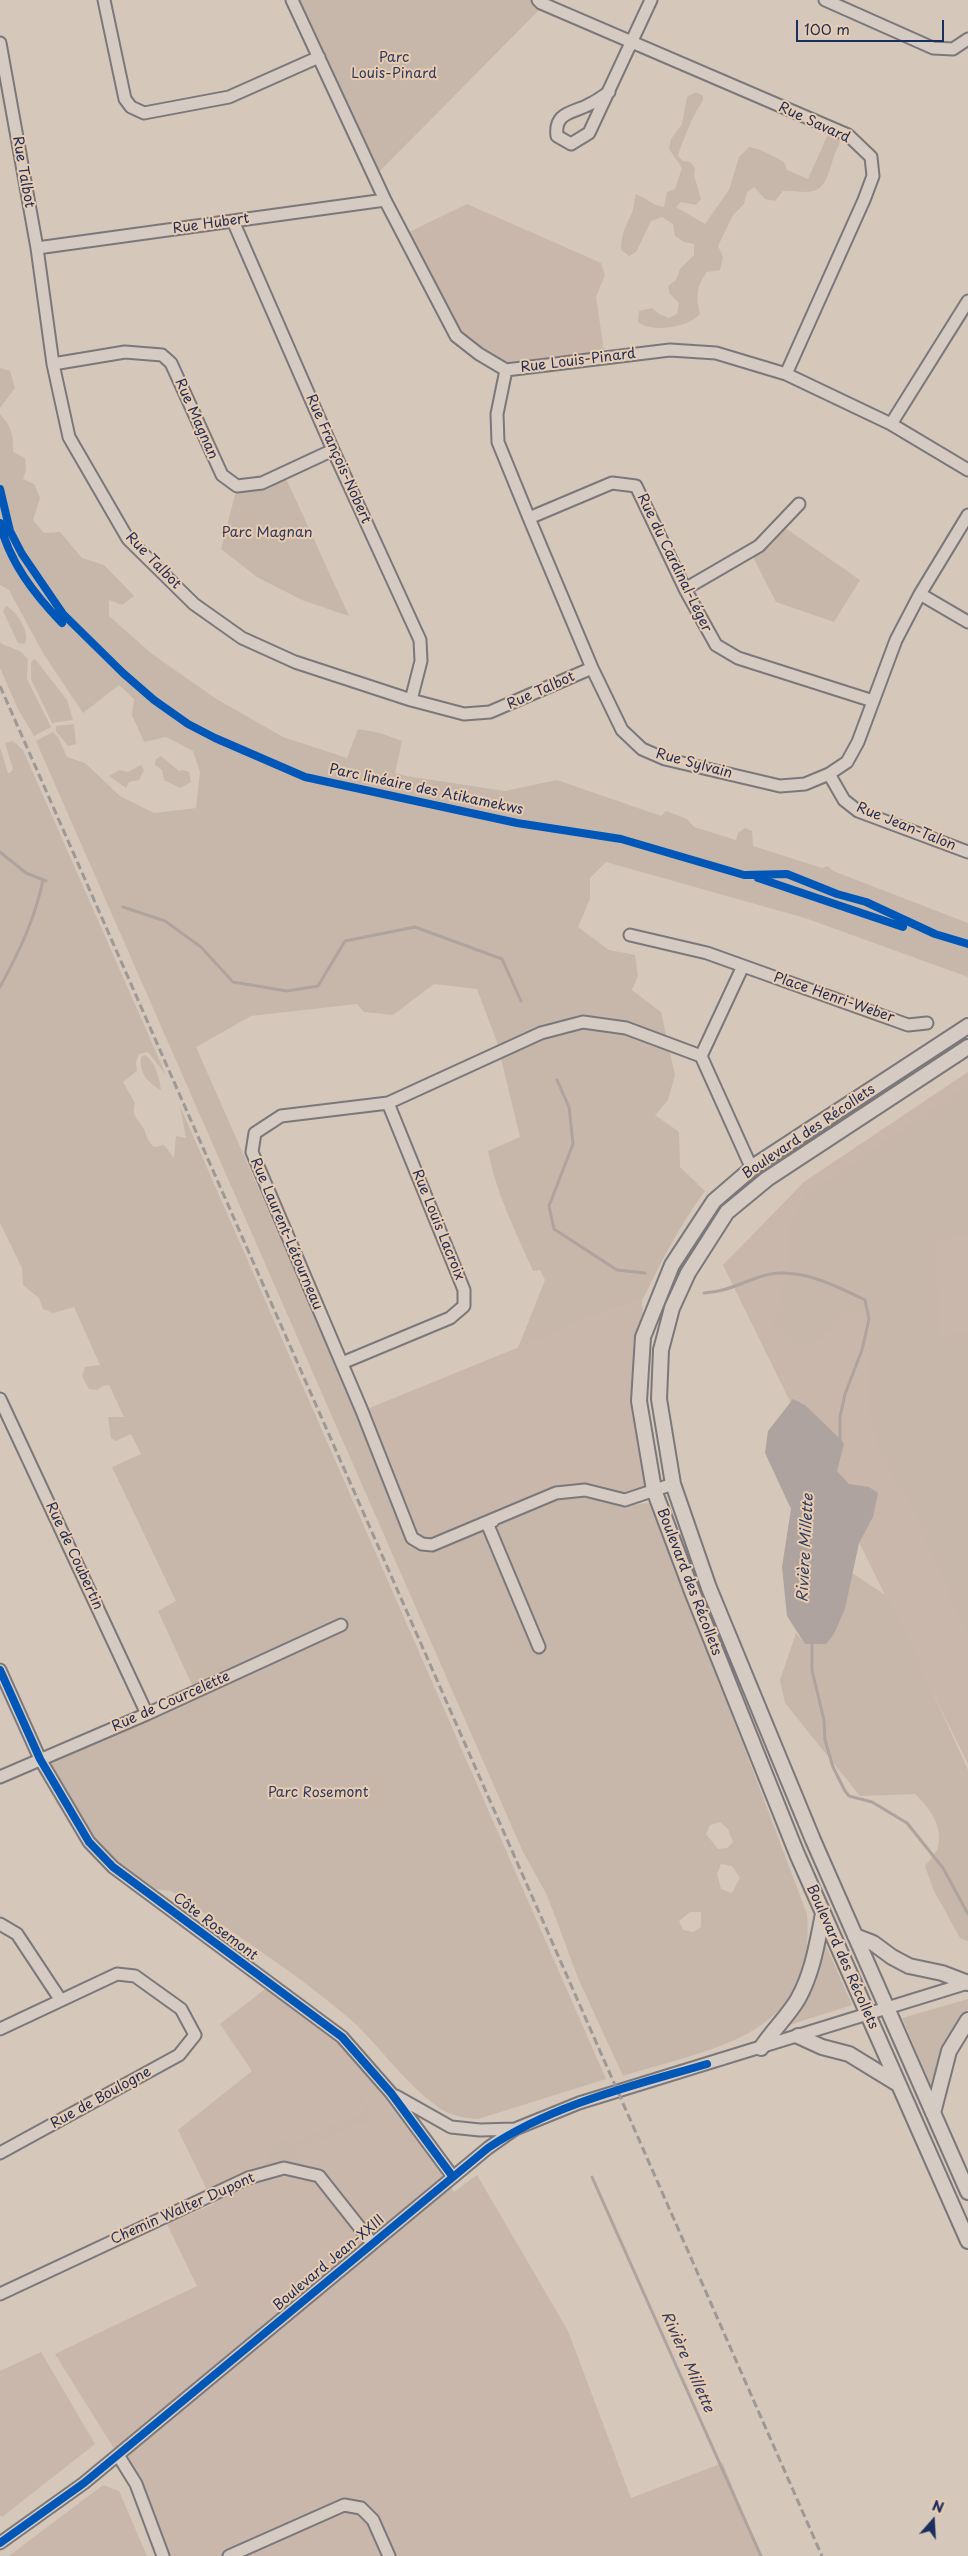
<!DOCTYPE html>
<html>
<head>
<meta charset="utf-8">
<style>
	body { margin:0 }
	#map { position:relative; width:968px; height:2556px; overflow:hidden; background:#d5c7b9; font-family:"Playpen Sans",sans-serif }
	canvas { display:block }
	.north { position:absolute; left:908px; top:2496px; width:50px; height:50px; -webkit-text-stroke:4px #e9ccb0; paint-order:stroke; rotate:19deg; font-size:14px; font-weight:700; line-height:20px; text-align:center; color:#1b2f5e }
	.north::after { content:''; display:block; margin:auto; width:18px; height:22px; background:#1b2f5e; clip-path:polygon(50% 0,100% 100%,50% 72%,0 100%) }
	.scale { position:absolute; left:796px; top:20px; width:148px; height:22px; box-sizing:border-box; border:2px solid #1b2f5e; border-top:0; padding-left:6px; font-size:15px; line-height:18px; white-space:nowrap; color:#1b2f5e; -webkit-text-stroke:4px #e9ccb0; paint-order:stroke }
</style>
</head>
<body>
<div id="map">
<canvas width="968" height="2556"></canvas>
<div class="north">N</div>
<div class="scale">100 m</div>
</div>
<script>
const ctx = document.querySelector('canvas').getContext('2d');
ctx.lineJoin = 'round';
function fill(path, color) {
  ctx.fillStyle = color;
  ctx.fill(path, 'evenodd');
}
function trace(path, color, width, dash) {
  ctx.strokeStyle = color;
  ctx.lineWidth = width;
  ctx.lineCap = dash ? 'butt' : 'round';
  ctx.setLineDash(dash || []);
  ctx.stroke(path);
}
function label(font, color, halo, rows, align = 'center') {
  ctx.font = font + ' "Playpen Sans",sans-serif';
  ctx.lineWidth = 4;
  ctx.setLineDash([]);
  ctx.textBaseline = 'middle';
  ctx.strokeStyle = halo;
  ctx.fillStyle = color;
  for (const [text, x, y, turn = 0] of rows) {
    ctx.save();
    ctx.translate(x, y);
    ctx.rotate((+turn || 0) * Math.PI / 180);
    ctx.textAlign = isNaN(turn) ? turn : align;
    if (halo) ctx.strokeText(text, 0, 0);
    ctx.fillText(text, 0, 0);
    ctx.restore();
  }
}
const built = new Path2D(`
	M467 204 601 263 605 275 596 297 605 358 506 370 456 336 403 235Z
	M968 1072V1764L723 1265 804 1182Z
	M642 1301 644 1335 639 1401 654 1490 625 1500 585 1490 432 1545 412 1538 362 1411 608 1311Z
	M269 1986 336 2039 386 2099 454 2192 477 2175 568 2331 631 2498 723 2463 760 2556H163L118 2455 55 2354 197 2286 167 2224 214 2204 178 2130 252 2071 220 2024Z
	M41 2352 95 2444 2 2517 0 2515V2371Z
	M103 2485 119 2491 147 2556H9Z`);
const green = new Path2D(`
	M292 0H538L544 5 374 177Z
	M696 92 703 96V101C696 108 681 144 678 156L683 161 690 162 695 168 694 175 701 199 696 205 681 202 676 207 705 224 729 190 739 157 749 147 761 150 784 162 787 170 808 179 829 132 840 137C841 144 835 151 833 159 823 195 819 193 783 191L775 201 765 199 754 187 747 192 744 204 733 215 718 246 723 257 720 270 707 272C696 285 696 299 700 314 688 328 652 333 638 322L639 311 652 308 659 314 669 318 677 314 679 303 670 294 668 286 676 280 680 269 694 255V244L684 242 675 236 673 224 662 217 651 221 636 252 629 256 621 250C621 236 625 227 631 215 634 209 634 201 636 194 646 198 653 206 664 207L667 192 675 189 682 168 669 149 671 139 682 124 687 97Z
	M0 368 10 371 15 388 0 408Z
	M0 414C11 426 14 435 13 452L25 458 26 470 23 479 34 484 40 498 33 520 44 533 60 532 82 558 104 565 134 596 122 605 109 600V616L152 654 215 698 283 737 347 758 358 729 380 733 402 741 395 773 406 776 505 791 557 780 661 816 666 811 687 819 694 827 736 840 738 833 745 828 752 831 753 846 822 868 828 866 833 871 968 923V977L805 918 606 862 590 878V899L578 927 609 950 635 955 638 976 632 990 661 1012 675 1075 668 1100 655 1115 679 1132 680 1167 705 1191C679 1226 661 1262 642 1301L608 1311 518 1348 545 1280 540 1270 533 1271C516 1232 496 1193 488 1151L520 1137 497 1042 477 989 434 984 393 1015 364 1012 357 1004 251 1016 196 1047 356 1410 411 1547 431 1553 557 1497 583 1494 618 1505 652 1503 807 1914C817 2037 715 2047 623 2076L578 1978 547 1895 523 1852 36 741 53 732 58 737 67 757 85 763 120 796 154 813 196 808 200 772 193 751 166 737 144 742 132 715 134 699 119 685 83 713 43 653 9 590 0 585ZM720 1822 728 1829 733 1842 727 1848 718 1849 706 1834 710 1825ZM721 1864 732 1866 740 1878 732 1893 721 1889 717 1874ZM690 1912H701V1927L693 1932 683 1930 679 1921Z
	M284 474 349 616 302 600 257 577 221 549 237 487Z
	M781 525 860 580 834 622 776 602 751 553Z
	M6 606C16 610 31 633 25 644L18 643 3 611Z
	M0 642 2 644 20 651 28 659 27 679 51 727 34 736 18 709 0 668Z
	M35 659 67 700 73 720 52 723 31 679V662Z
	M74 724 76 744 68 746 56 731V726Z
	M13 741 23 750 166 1075 148 1052 139 1054 136 1062 137 1071 123 1082 135 1103C131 1118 138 1118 144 1129 147 1137 147 1140 154 1147L164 1145 174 1158 176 1136 186 1138 180 1106 606 2079 478 2119C464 2118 450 2116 438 2107 404 2083 381 2047 350 2019 294 1971 232 1932 171 1891L145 1888 92 1841 39 1755 192 1685 158 1611 176 1601 112 1467 141 1454 131 1434 116 1441 111 1438 108 1417H124L109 1385 103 1386 97 1390 89 1389 82 1376 85 1367 100 1365 74 1307 53 1313 43 1309 39 1298 23 1285 22 1268 0 1223V747L8 773H10L13 769 5 743Z
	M161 756 179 771 183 770 189 772 191 782 180 788 164 780 162 770 155 765 156 759Z
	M141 765 144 770 139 780 129 782 126 788 109 776 119 770 128 772Z
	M145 1055C156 1063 159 1077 161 1090 148 1083 139 1073 141 1057Z
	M968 1085V1234L936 1241 940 1337 968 1332V1637L909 1501 880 1457 869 1408 870 1326 851 1309 840 1322 812 1345H793L773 1326C777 1307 785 1288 787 1269 790 1238 785 1221 806 1195Z
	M852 1573 890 1598 968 1770V1941L960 1938 933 1889 925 1866C929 1861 934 1855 937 1850 945 1828 929 1807 915 1794L860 1796 785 1703 780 1680 796 1633 805 1644 845 1609Z
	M824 1941 852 2005 783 2027C807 1998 817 1978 824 1941Z
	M968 1999V2009L946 2041 932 2088 902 2018Z
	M351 2083 376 2117 299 2149 294 2170 271 2172C266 2155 269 2148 283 2139L288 2147 366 2110 348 2085Z`);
const water = new Path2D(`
	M793 1399 805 1405 841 1440 844 1444 837 1471 849 1484 869 1487 878 1493 873 1517 859 1543 845 1609 834 1634 826 1644H805L787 1616 782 1567 791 1509 765 1453 768 1431Z`);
const stream = new Path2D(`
	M0 852 26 873 46 881
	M123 907 165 921 201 947 233 982 287 991 318 986 345 941 415 927 502 959 521 1001
	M0 987C19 952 35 919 43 880
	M557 1080 569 1107 573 1144 549 1206 554 1229 617 1270 645 1273
	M704 1293C727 1292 744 1281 766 1275 799 1267 837 1286 865 1300L869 1319 862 1350 845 1394 840 1417V1442
	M812 1643V1670L824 1720 825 1740 833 1767 845 1791 849 1796 872 1802 907 1823 943 1868 968 1914
	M592 2177 761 2556`);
const minor = new Path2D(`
	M104 0 125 99 131 107 144 113 229 97 319 57
	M292 0 385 200 456 336 479 354 506 370 670 350 716 353 786 374 891 424 968 470
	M538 0 541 3 848 135 871 157 873 176 864 200 786 374
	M825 0 933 48 953 49 968 39
	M0 43 37 248 53 364 69 437 128 539 194 604 242 638 295 662 411 700 464 714 490 712 592 668
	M609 92C602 97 595 102 588 105 573 113 554 112 557 136L571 144 589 133 651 0
	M233 221 333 450 420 640 421 661 411 700
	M37 248 385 200
	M53 364 125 352 162 355 171 363 222 475 237 486 262 483 333 450
	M506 370 497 414 498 442 529 518 592 668 622 730 642 749 665 759 780 786 805 784 829 774 847 762 858 742 896 640 920 594 968 515
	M891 424 968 301
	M529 518 612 483 636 486 685 589 716 645 738 658 873 701
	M685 589 759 546 799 504
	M920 594 968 622
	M829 774 844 800 858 811 968 852
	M630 935 707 953 908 1025 927 1023
	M701 1056 743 966
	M342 1363 450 1318 464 1306V1290L388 1103
	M0 1399 147 1714
	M673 1484 625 1500 585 1490 556 1493 432 1545 422 1544 412 1538 362 1411 252 1152 255 1133 281 1116 388 1103 541 1033 583 1022 626 1028 701 1056 752 1169
	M493 1521 487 1523 539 1647
	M0 1670 40 1759 89 1842 113 1867 342 2037 391 2093 453 2177
	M0 1777 147 1714 341 1625
	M0 1924 17 1934 60 1999
	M0 2029 117 1974 135 1976 181 2009 195 2035 179 2055 0 2153
	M396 2096 451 2127 480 2130 515 2129
	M0 2294 248 2178 284 2168 319 2176 372 2243
	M118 2455 136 2484 163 2556
	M0 2543 84 2483 488 2148 515 2129 579 2103 968 1983
	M229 2556 344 2505 361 2508 373 2520 389 2556`);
const major = new Path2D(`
	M968 1026 757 1164 714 1201 672 1265 643 1337 639 1401 654 1490 693 1594 797 1854 968 2241
	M968 1047 767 1179 727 1212 688 1273 672 1308 661 1350 659 1399 673 1484 709 1588 813 1840 968 2192
	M855 1936 873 1943 892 1957 909 1966 942 1973 968 1983
	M798 2036 822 2047 849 2054 898 2084
	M761 2048C772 2031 788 2016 798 1999 813 1972 817 1943 823 1914
	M933 2113 949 2051 968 2020`);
const rail = new Path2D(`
	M0 686 822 2556`);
const cycleway = new Path2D(`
	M0 489 10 531 22 554 63 614 123 673 154 700 188 724 215 738 305 777 517 823 621 839 744 875 787 874 837 894 866 902 935 934 968 944
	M0 523C9 562 35 595 62 623
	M758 878 903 927
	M0 1670 40 1759 89 1842 113 1867 342 2037 391 2093 453 2177
	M0 2543 84 2483 488 2148C554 2104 632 2086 707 2064`);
const parkNames = [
	["Parc",394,58],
	["Louis-Pinard",394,74],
	["Parc Magnan",267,533],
	["Parc Rosemont",318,1793]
];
const streetNames = [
	["Rue Savard",814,123,25],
	["Rue Talbot",23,172,80],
	["Rue Hubert",211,224,-8],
	["Rue Louis-Pinard",578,361,-7],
	["Rue Magnan",196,419,66],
	["Rue François-Nobert",338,459,66],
	["Rue Talbot",153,561,46],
	["Rue du Cardinal-Léger",674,563,64],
	["Rue Talbot",541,691,-24],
	["Rue Sylvain",694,764,15],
	["Parc linéaire des Atikamekws",426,790,12],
	["Rue Jean-Talon",906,827,22],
	["Place Henri-Weber",834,998,19],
	["Boulevard des Récollets",809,1132,-34],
	["Rue Louis Lacroix",438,1225,68],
	["Rue Laurent-Létourneau",286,1234,67],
	["Rue de Coubertin",74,1556,65],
	["Boulevard des Récollets",689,1582,69],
	["Rue de Courcelette",171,1702,-24],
	["Côte Rosemont",215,1927,37],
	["Boulevard des Récollets",842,1957,66],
	["Rue de Boulogne",101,2098,-29],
	["Chemin Walter Dupont",183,2209,-24],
	["Boulevard Jean-XXIII",329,2263,-40]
];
const waterNames = [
	["Rivière Millette",806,1548,-87],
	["Rivière Millette",687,2362,66]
];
fill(built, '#c8b7aa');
fill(green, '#c7b7aa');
fill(water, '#aea39e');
trace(stream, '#aea39e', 3);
trace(minor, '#7b787b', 15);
trace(major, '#7b787b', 18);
trace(minor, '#d6cbc2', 11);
trace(major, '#d6cbc2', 14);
trace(rail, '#9e9897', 3, [8, 4]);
trace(cycleway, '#0057b8', 8);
label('14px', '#2c3c65', '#e9ccb0', parkNames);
label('14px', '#1b2f5e', '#e9ccb0', streetNames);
label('italic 15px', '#2e3e66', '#e9ccb0', waterNames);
</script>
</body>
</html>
